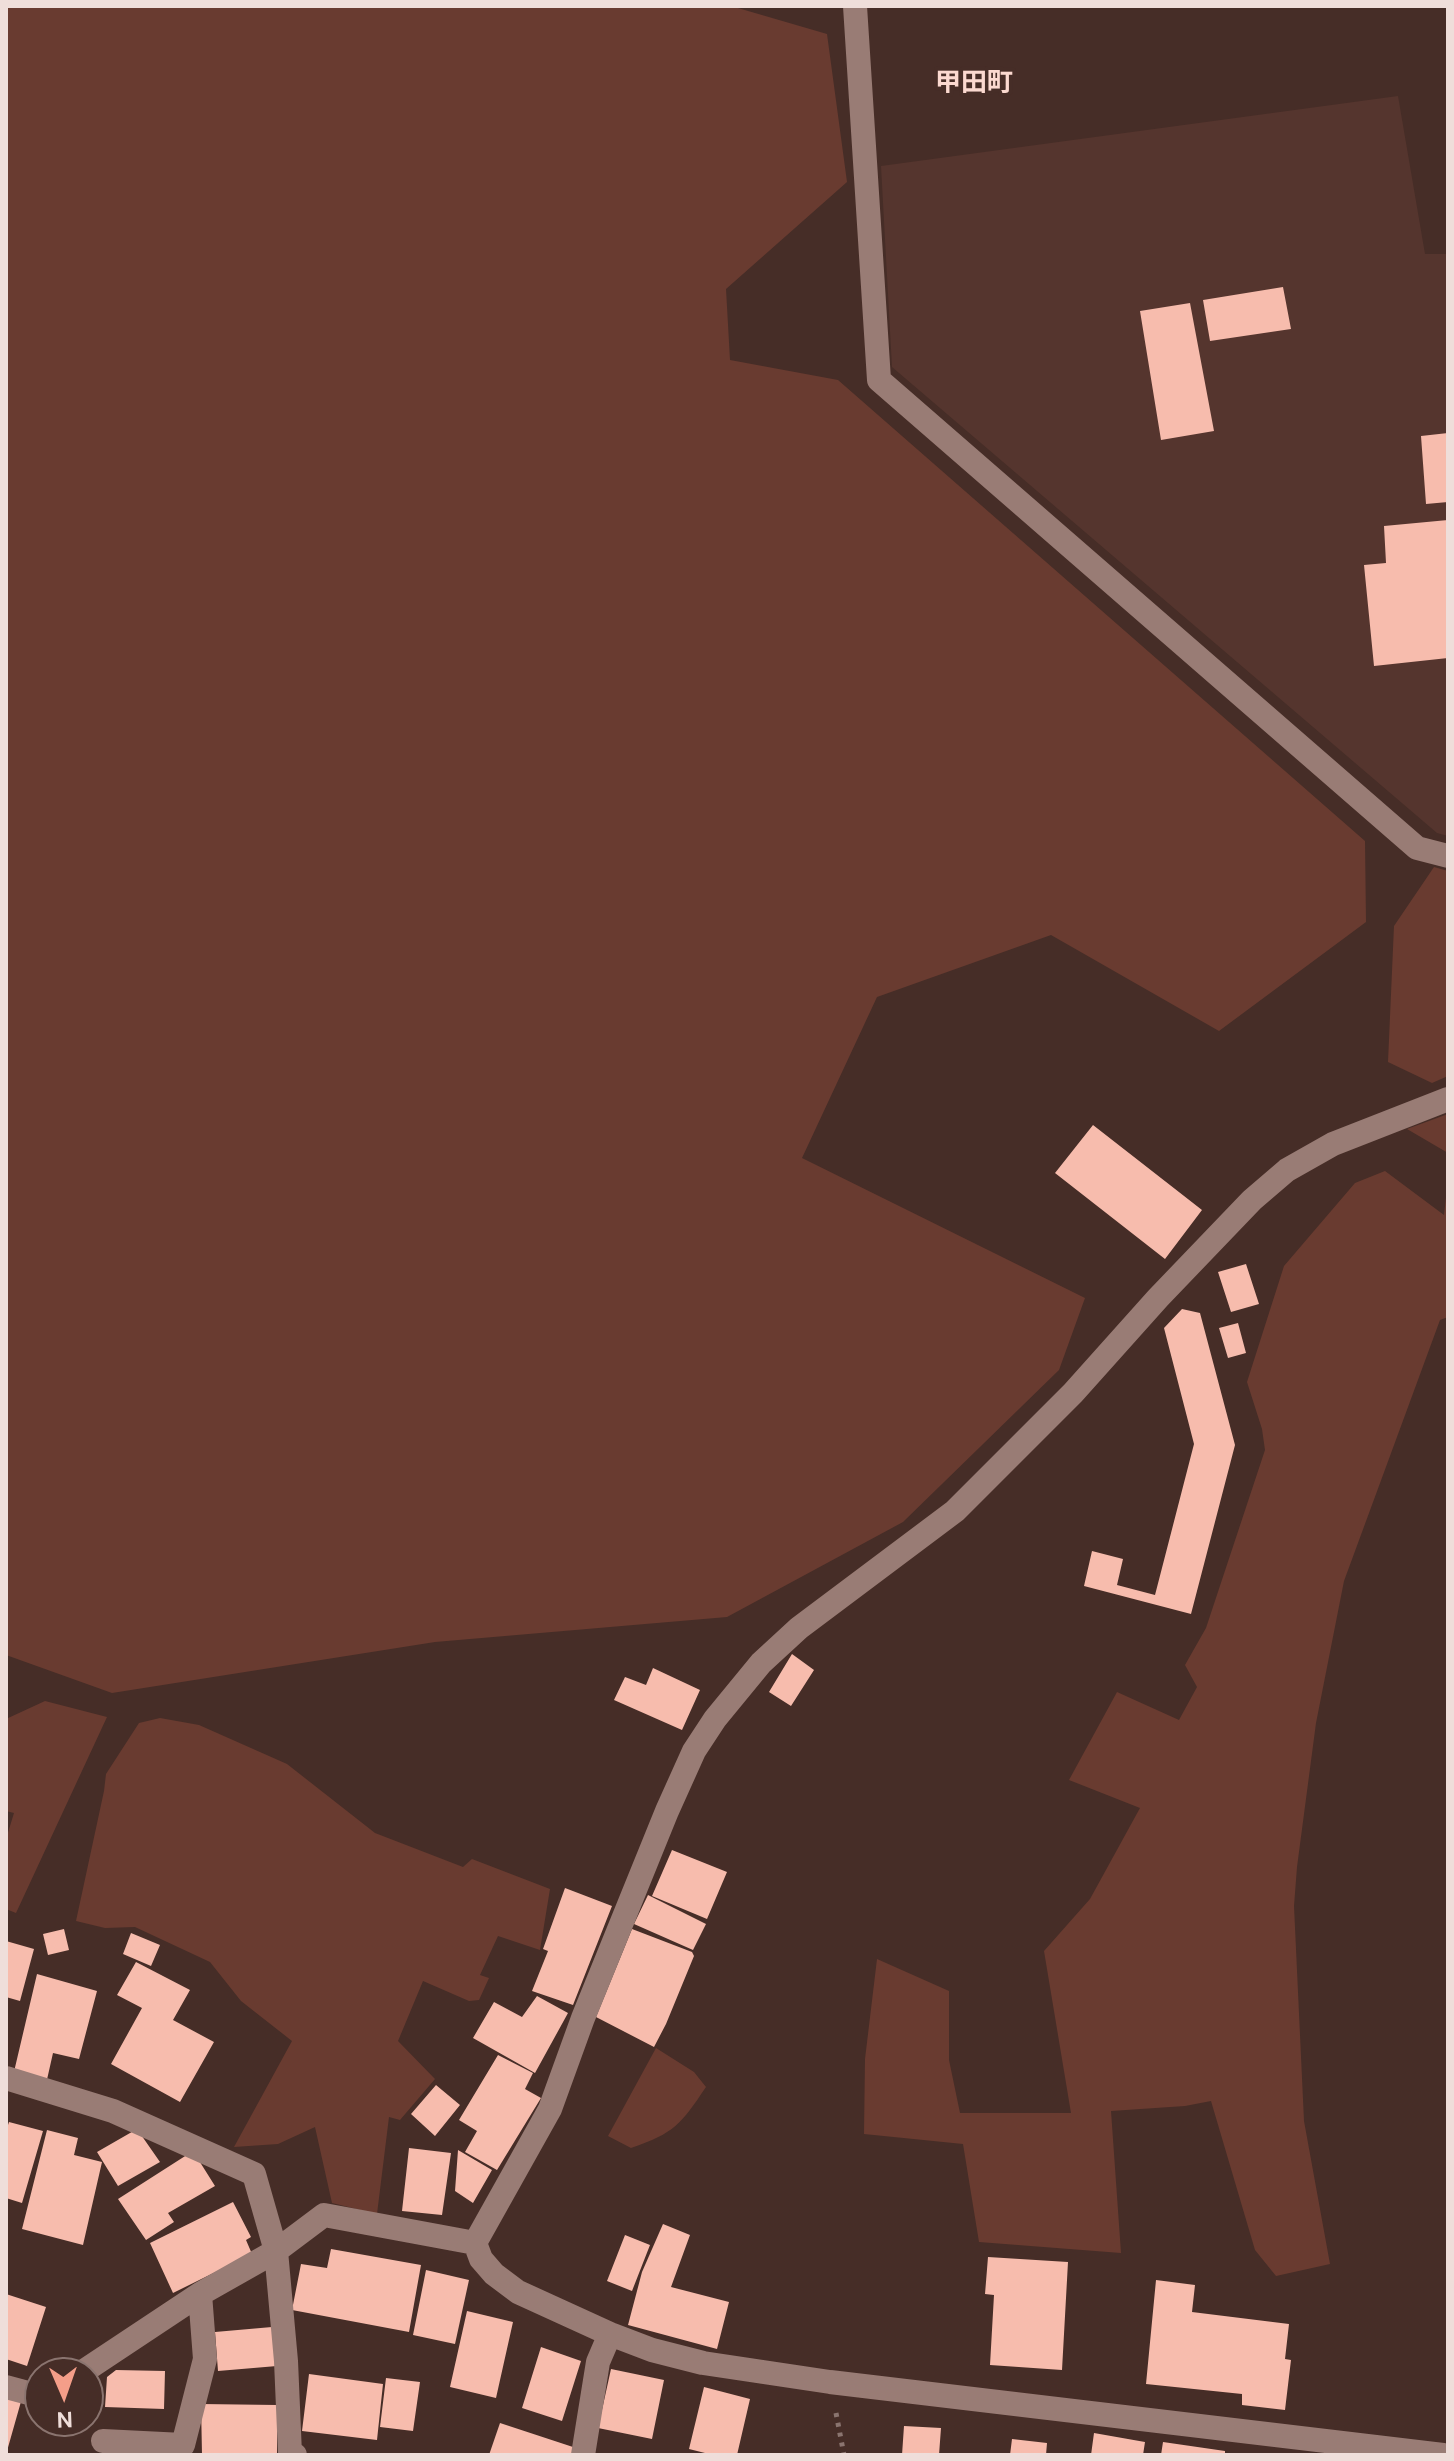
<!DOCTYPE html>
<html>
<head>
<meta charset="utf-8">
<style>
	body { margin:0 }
	#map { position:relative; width:1454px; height:2461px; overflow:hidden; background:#462d27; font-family:"DM Sans",sans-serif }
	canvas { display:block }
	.frame { position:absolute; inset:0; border:8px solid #efdeda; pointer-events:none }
	.north { position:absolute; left:24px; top:2357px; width:80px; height:80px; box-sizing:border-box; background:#462d27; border:2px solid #8a746f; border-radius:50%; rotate:178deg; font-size:22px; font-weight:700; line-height:32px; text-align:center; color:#efdeda }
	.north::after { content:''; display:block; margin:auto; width:28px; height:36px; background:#f49e89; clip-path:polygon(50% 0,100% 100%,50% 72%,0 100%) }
</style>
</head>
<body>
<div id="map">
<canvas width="1454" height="2461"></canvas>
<div class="frame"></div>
<div class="north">N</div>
</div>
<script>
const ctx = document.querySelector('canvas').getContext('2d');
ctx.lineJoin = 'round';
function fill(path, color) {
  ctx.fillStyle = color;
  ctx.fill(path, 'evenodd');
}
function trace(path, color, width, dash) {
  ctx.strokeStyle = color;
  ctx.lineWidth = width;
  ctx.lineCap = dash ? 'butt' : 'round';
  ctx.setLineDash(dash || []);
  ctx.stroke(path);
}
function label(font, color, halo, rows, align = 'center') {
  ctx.font = font + ' "DM Sans","Noto Sans JP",sans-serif';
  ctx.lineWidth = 8;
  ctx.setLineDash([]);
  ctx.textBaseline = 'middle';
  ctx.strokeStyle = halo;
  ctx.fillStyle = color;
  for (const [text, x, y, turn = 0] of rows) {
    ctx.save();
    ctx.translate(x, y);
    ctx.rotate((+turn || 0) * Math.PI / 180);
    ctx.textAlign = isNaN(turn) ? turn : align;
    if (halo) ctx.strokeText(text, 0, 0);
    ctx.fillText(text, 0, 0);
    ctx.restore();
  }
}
const built = new Path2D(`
	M1398 96 1425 254H1448V836L1437 833 892 367 881 166Z`);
const green = new Path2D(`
	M6 6H731L827 34 847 182 726 289 730 360 838 380 1365 841 1366 922 1219 1031 1051 935 877 997 802 1158 1085 1298 1059 1370 903 1522 727 1617 435 1642 112 1693 6 1655Z
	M1434 867 1448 871V1076L1432 1083 1388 1062 1394 926Z
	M1448 1114V1153L1407 1129Z
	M1385 1171 1444 1215 1448 1180V1317L1440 1320 1344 1581 1316 1723 1297 1867 1294 1906 1304 2121 1330 2264 1276 2276 1255 2250 1211 2101 1185 2106 1111 2111 1121 2253 979 2242 963 2144 864 2134 865 2059 877 1959 949 1991V2060L960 2113H1071L1044 1951 1090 1899 1140 1808 1069 1780 1117 1692 1179 1720 1197 1687 1185 1665 1206 1628 1265 1450 1262 1429 1247 1382 1284 1266 1355 1183Z
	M45 1701 107 1717 16 1913 6 1909V1839L14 1813 6 1811V1719Z
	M160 1718 199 1725 287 1764 375 1833 463 1867 472 1859 550 1889 540 1950 498 1936 480 1975 489 1978 479 2000 469 2001 423 1981 398 2041 435 2079 400 2120 389 2117 377 2214 332 2203 315 2127 278 2144 234 2147 292 2041 241 2001 210 1962 135 1927 105 1928 76 1921 104 1791 106 1774 139 1723Z
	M656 2048 694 2072 706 2087C681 2124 675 2133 631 2148L608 2136Z`);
const building = new Path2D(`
	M1283 287 1291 329 1210 341 1203 300Z
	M1190 303 1214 431 1161 440 1140 311Z
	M1448 433V502L1426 504 1421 436Z
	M1448 520V658L1374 666 1364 565 1386 563 1384 526Z
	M1093 1125 1202 1210 1165 1259 1055 1173Z
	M1246 1264 1259 1304 1231 1312 1218 1272Z
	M1182 1309 1200 1313 1235 1445 1191 1614 1084 1586 1092 1551 1123 1559 1117 1585 1155 1595 1194 1444 1164 1328Z
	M1238 1323 1246 1353 1228 1358 1219 1328Z
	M792 1654 814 1670 791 1706 769 1692Z
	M653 1668 700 1690 682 1730 614 1700 625 1677 646 1685Z
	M672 1850 727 1872 707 1919 652 1896Z
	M565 1888 612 1906 573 2005 532 1991 548 1951 543 1949Z
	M648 1895 706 1924 693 1950 634 1924Z
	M64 1929 69 1950 48 1955 43 1934Z
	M632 1929 692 1952 694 1956 666 2024 654 2047 596 2017Z
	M131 1933 160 1945 151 1966 123 1954Z
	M6 1941 34 1949 20 2001 6 1997Z
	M136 1962 190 1990 173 2020 214 2042 180 2102 111 2064 142 2008 117 1995Z
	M37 1974 97 1991 79 2059 53 2053 46 2084 13 2076Z
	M537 1996 568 2013 535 2073 473 2038 494 2002 522 2017Z
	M498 2055 533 2073 525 2089 541 2098 497 2170 465 2152 477 2131 459 2120Z
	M436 2085 460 2105 435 2136 411 2114Z
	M9 2122 43 2131 22 2203 6 2198V2131Z
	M137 2129 160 2162 118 2186 97 2152Z
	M47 2130 78 2138 74 2155 102 2162 83 2245 22 2229Z
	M409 2148 451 2153 442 2215 402 2211Z
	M458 2150 492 2170 473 2203 455 2191Z
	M193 2151 215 2186 168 2213 174 2222 146 2240 118 2199Z
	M233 2202 251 2237 246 2240 252 2254 173 2293 150 2243Z
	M663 2224 690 2235 671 2287 729 2302 717 2349 628 2325 642 2272Z
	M625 2235 650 2245 632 2291 607 2281Z
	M331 2249 421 2265 409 2332 292 2310 301 2264 327 2268Z
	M988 2257 1068 2262 1062 2370 990 2365 994 2295 985 2294Z
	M426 2270 469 2280 455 2344 413 2335Z
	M1156 2280 1195 2285 1192 2312 1289 2324 1285 2359 1291 2360 1285 2410 1242 2405V2394L1146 2384Z
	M6 2294 46 2307 27 2366 6 2359Z
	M467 2311 513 2322 496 2398 450 2387Z
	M272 2327 277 2366 218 2371 215 2332Z
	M541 2347 581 2361 562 2421 522 2408Z
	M611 2369 664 2380 652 2439 598 2428Z
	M116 2370 165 2371 164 2409 105 2407 107 2377Z
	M309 2374 383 2384 377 2440 302 2431Z
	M386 2378 420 2382 413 2431 380 2427Z
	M704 2387 750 2399 737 2455H713L689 2449Z
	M6 2393 22 2398 7 2451H6Z
	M201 2404 277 2405V2455H202Z
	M500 2423 576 2448 574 2455H489Z
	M904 2426 941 2428 939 2455H902Z
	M1094 2433 1145 2442 1143 2455H1091Z
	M1012 2439 1047 2443 1046 2455H1010Z
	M1163 2442 1225 2451V2455H1161Z`);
const path = new Path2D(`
	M836 2413 844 2455`);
const minor = new Path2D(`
	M855 6 879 380 1417 848 1448 856
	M6 2078 113 2111 254 2174 276 2251 286 2361 290 2454 295 2455
	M475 2243 550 2109 583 2018 667 1811 694 1751 715 1719 761 1663 799 1628 955 1511 1073 1393 1158 1298 1252 1200 1287 1170 1333 1144 1448 1099
	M475 2243 481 2259 494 2274 518 2292 610 2334 652 2350 703 2363 830 2382 1443 2455
	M81 2373 200 2294 276 2251 324 2215 475 2243
	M6 2387 32 2394 40 2392
	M103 2441 183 2445 205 2359 200 2294
	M583 2455 598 2362 610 2334`);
const quarterNames = [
	["甲田町",974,84]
];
fill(built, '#55352e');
fill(green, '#693b30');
fill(building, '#f7bcad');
trace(path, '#8a746f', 5, [4, 6]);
trace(minor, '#997c75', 24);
label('bold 26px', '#fbd9d0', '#462d27', quarterNames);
</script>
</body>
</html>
